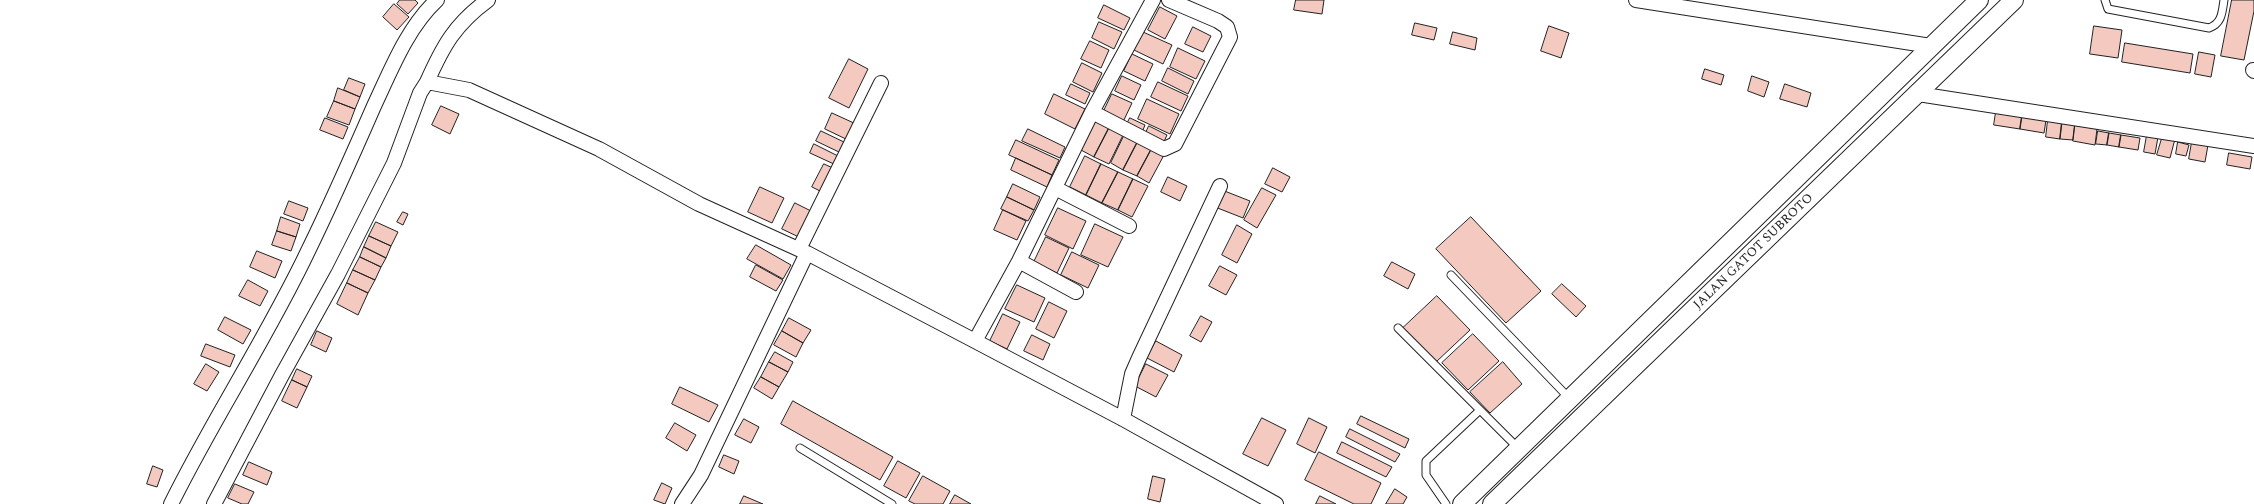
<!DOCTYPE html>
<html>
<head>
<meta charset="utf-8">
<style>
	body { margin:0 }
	canvas { display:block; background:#fff }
</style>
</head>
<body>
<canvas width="2254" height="504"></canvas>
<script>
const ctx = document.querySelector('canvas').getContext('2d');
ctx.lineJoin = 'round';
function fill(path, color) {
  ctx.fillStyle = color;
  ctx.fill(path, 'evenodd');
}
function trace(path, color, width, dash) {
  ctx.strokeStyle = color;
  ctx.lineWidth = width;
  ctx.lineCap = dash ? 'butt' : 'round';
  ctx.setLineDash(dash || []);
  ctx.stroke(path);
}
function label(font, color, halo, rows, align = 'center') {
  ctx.font = font + ' Spectral,serif';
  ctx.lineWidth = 3;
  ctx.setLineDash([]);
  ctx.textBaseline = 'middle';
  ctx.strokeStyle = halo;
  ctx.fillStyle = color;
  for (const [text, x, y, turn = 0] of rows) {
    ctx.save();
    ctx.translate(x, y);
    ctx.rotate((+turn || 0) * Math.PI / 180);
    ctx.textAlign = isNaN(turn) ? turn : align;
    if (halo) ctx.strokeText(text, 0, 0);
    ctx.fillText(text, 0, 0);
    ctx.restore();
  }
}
const building = new Path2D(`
	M400 0H415L418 3 408 14 397 4Z
	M1296 0H1324L1322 14 1294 10Z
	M2232 0H2254V11L2244 60 2221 56Z
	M394 4 409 17 397 30 383 17Z
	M1104 5 1130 18 1124 30 1098 18Z
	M1160 7 1177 16 1165 39 1148 30Z
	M1099 22 1122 32 1114 49 1092 38Z
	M1415 23 1437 28 1434 40 1412 35Z
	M1549 26 1569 33 1561 58 1541 51Z
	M2094 26 2122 30 2118 58 2090 54Z
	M1193 27 1211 36 1203 52 1185 44Z
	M1143 32 1172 45 1163 64 1134 50Z
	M1453 32 1477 38 1475 50 1450 44Z
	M1090 41 1109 50 1101 68 1081 59Z
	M2125 43 2193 54 2190 73 2122 62Z
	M1178 48 1205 61 1196 79 1170 67Z
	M2199 52 2215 55 2211 77 2195 74Z
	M1132 54 1153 64 1145 81 1124 71Z
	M849 59 868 69 849 108 829 98Z
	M1082 63 1102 73 1093 92 1073 82Z
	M1168 68 1194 81 1188 94 1162 81Z
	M1705 69 1724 75 1721 85 1702 79Z
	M1122 76 1141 85 1134 100 1115 91Z
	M1752 76 1769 82 1764 97 1748 91Z
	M349 78 365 84 360 97 344 90Z
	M1158 82 1188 96 1181 111 1151 97Z
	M1071 84 1090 93 1085 104 1066 95Z
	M1785 84 1811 93 1807 107 1780 99Z
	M338 88 360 97 355 109 334 101Z
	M1054 94 1085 109 1075 129 1045 114Z
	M1112 94 1132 103 1122 124 1102 115Z
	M1147 99 1179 114 1170 134 1138 119Z
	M334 101 355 109 349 125 327 117Z
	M441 106 459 114 450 134 432 125Z
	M1996 112 2022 116 2020 129 1994 125Z
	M832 113 856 124 848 140 825 129Z
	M2022 116 2046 120 2044 133 2020 129Z
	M325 118 348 127 343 139 320 130Z
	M1130 118 1145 125 1141 135 1125 128Z
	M1097 119 1110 126 1094 157 1081 150Z
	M2048 120 2062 122 2060 139 2046 137Z
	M2062 122 2075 123 2073 140 2060 139Z
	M2075 125 2097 129 2095 145 2073 141Z
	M1110 126 1124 133 1109 164 1094 157Z
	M1149 126 1167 135 1162 146 1144 137Z
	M1028 129 1065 147 1060 158 1022 141Z
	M821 131 846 143 841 153 816 141Z
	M2098 131 2109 133 2107 145 2096 144Z
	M2109 133 2121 135 2119 147 2107 145Z
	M1125 134 1138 141 1123 170 1111 163Z
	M2121 135 2140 138 2138 150 2119 147Z
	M2147 135 2158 137 2155 154 2144 152Z
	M2163 135 2175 139 2170 158 2157 155Z
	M1016 140 1059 160 1052 175 1009 155Z
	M1138 141 1152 148 1137 176 1123 170Z
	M2178 142 2189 145 2186 156 2176 154Z
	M2192 142 2208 145 2205 162 2189 159Z
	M814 144 840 157 836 165 810 153Z
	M1152 148 1164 155 1149 183 1137 176Z
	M2229 153 2252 157 2250 169 2227 165Z
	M1085 156 1101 164 1086 195 1070 187Z
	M1016 158 1052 175 1047 187 1011 170Z
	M824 164 835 169 824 193 812 187Z
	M1101 164 1118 172 1102 203 1086 195Z
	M1273 168 1290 177 1282 192 1265 184Z
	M1118 172 1133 179 1118 210 1102 203Z
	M1168 177 1187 186 1180 201 1161 192Z
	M1133 179 1148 186 1132 217 1118 210Z
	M1013 184 1040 197 1034 210 1007 197Z
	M760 187 784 198 772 223 748 212Z
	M1262 188 1276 195 1257 228 1244 220Z
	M1222 190 1250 201 1243 218 1215 207Z
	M1007 197 1034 210 1028 221 1001 209Z
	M289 201 308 208 303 221 284 214Z
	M795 203 815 213 803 239 782 229Z
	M1058 208 1086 221 1073 249 1045 235Z
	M1003 210 1026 221 1017 240 994 230Z
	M403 212 408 214 403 225 397 222Z
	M281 217 300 224 296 237 277 231Z
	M1471 217 1541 291 1506 323 1436 249Z
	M376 222 398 232 391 246 369 236Z
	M1095 224 1123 237 1108 267 1081 255Z
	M1237 225 1252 234 1237 263 1222 255Z
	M277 231 296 237 291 251 272 245Z
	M369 236 391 246 386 258 364 247Z
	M1046 237 1069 248 1057 273 1034 262Z
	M756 245 791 265 783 279 747 259Z
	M364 247 386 258 381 267 360 257Z
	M257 251 282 261 275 278 250 267Z
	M1072 252 1099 265 1088 288 1061 275Z
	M360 257 381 267 375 280 353 270Z
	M1392 262 1415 274 1408 289 1384 276Z
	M756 265 783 280 776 291 750 277Z
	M1220 266 1237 275 1226 295 1209 286Z
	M353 270 375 280 368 293 347 283Z
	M248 280 268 291 260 306 239 296Z
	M347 283 368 293 358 315 337 304Z
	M1562 284 1586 306 1576 317 1552 294Z
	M1017 285 1045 298 1034 322 1005 309Z
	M1437 296 1470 330 1436 362 1403 328Z
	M1049 302 1067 311 1054 338 1036 329Z
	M1003 314 1020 322 1007 349 990 341Z
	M1201 316 1212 322 1201 342 1190 336Z
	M225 317 251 330 243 344 218 330Z
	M789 318 811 330 803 343 782 331Z
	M317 331 332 338 326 352 311 345Z
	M782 331 803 343 796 357 774 345Z
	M1473 334 1499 361 1468 390 1442 363Z
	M1032 335 1050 344 1043 360 1024 351Z
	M1156 341 1182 355 1174 372 1147 358Z
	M206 344 235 355 230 367 201 356Z
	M775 352 793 362 788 372 769 362Z
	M769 362 788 372 779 387 761 377Z
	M1503 362 1522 384 1490 413 1470 392Z
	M206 364 219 372 207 391 194 384Z
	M1146 364 1168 375 1156 397 1135 386Z
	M297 369 312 376 307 387 292 380Z
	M761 377 779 387 772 399 754 388Z
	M292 380 307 387 297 408 282 401Z
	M680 387 718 405 709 422 672 404Z
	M793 401 893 457 880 480 781 424Z
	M1361 416 1409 439 1405 448 1357 424Z
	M1262 418 1286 430 1268 466 1243 454Z
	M1309 418 1327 427 1315 453 1297 444Z
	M744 419 759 427 751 443 735 435Z
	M675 423 696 435 687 451 666 438Z
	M1350 429 1400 454 1395 462 1346 437Z
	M1342 442 1392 467 1386 477 1337 453Z
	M1319 452 1381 483 1371 504H1354L1305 480Z
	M724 455 739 461 734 474 719 467Z
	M898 461 920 473 906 498 884 486Z
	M249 462 272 472 267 485 243 475Z
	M153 466 163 470 157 487 147 484Z
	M923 476 950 491 943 504H915L909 501Z
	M1153 476 1165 479 1160 502 1148 499Z
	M662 483 672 488 665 504 654 500Z
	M235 484 254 492 248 504H242L228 498Z
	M1395 489 1407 497 1403 504H1386Z
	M955 495 971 504H950Z
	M744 496 763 504H740Z
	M1320 496 1336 504H1316Z`);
const service = new Path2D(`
	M2105 0 2108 9 2209 28C2222 23 2222 13 2224 0
	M1451 275 1570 399
	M1398 328 1480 410 1426 461V475L1446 504
	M1480 410 1518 448
	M800 448 892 504`);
const minor = new Path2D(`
	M1636 0 1931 46
	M2253 70 2254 71
	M427 82C443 46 455 24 488 0
	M1918 94 2254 146
	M1092 112 1164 149 1175 144 1230 37 1227 27 1218 21 1169 0
	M1055 188 1129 226
	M799 249 881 83
	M1019 261 1076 292
	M975 341 1123 419 1276 504
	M1123 419 1132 374 1139 358 1220 186
	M171 504C214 417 268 336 309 249 332 202 353 154 374 106 391 70 407 28 437 0
	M214 504 282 375 338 274 394 163 420 93 427 82 469 90 599 149 699 204 807 253 975 341 1019 261 1092 112 1153 0
	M682 504 701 475 807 253`);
const tertiary = new Path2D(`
	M1462 504 1979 0
	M1492 504 2014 0`);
const streetNames = [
	["JALAN GATOT SUBROTO",1754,252,-44]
];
fill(building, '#f3c9c0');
trace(building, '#222', 1);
trace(service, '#222', 9);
trace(minor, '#222', 16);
trace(tertiary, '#222', 20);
trace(service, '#fff', 7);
trace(minor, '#fff', 14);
trace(tertiary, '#fff', 18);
label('13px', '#222', '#fff', streetNames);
</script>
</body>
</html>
